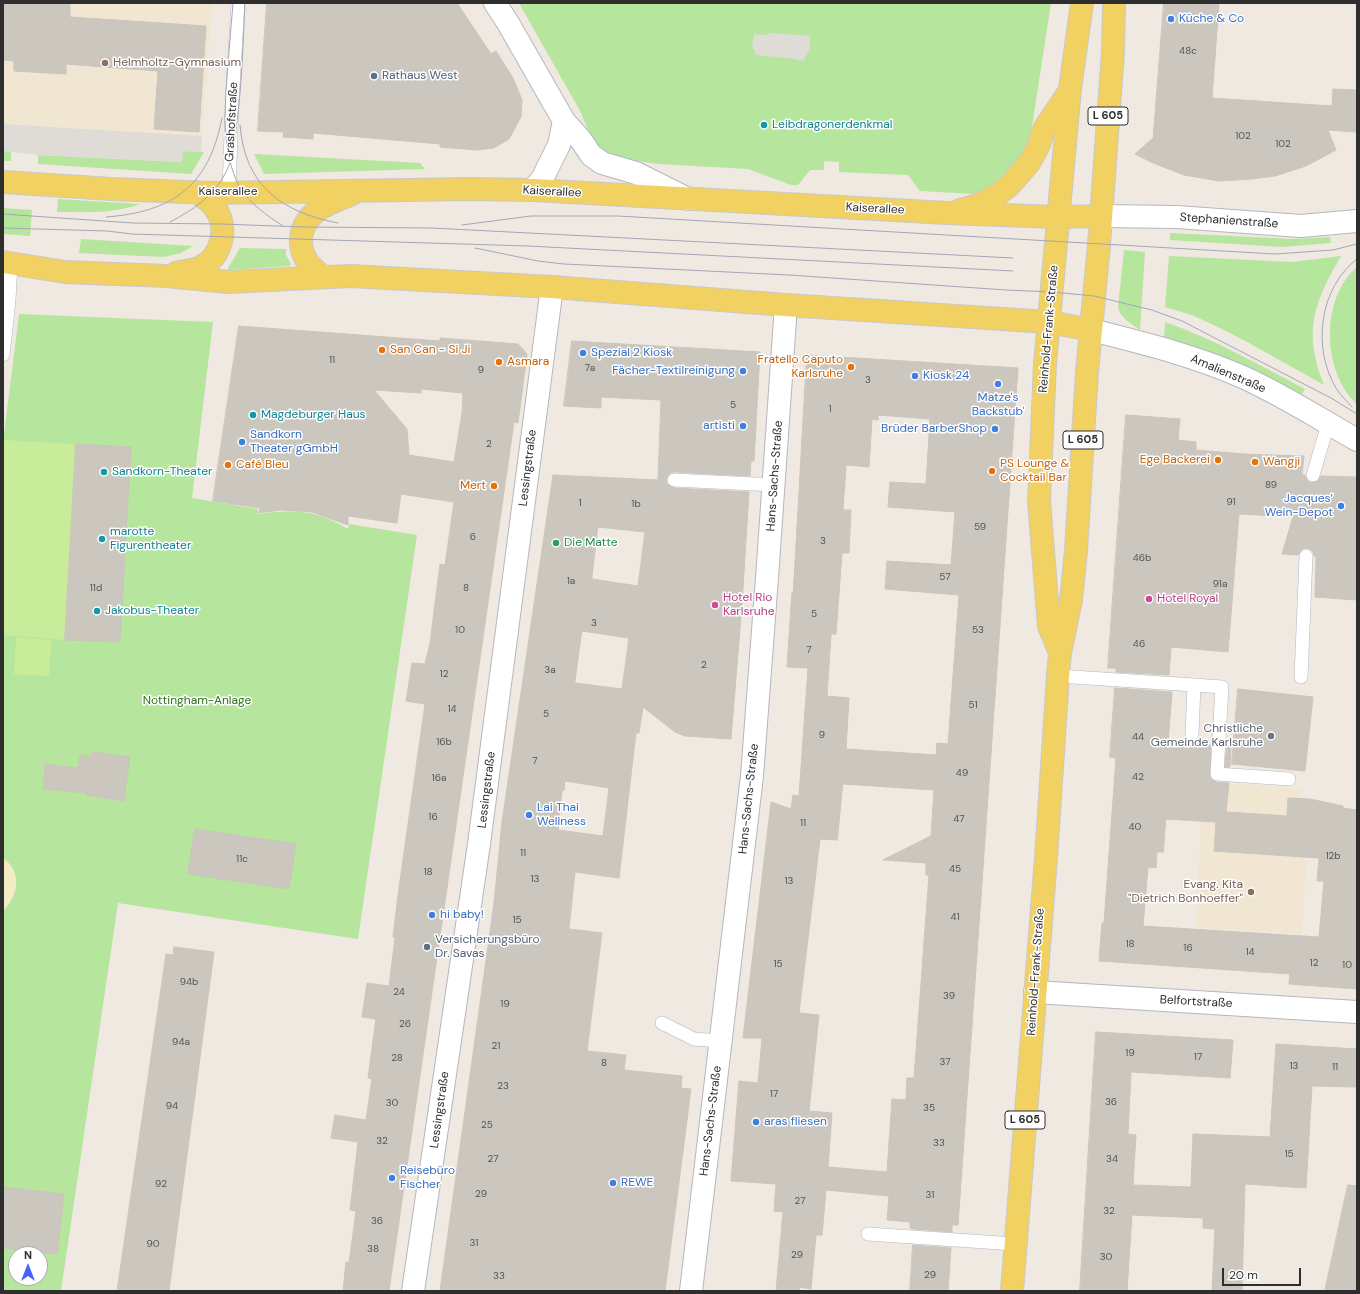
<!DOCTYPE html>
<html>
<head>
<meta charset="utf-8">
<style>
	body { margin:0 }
	#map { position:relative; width:1360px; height:1294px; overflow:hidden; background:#efe9e1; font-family:"DM Sans",sans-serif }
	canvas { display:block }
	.frame { position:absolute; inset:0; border:4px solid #2e2e2e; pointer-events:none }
	.north { position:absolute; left:8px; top:1246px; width:40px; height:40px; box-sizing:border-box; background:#fff; border:1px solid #ababab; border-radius:50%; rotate:0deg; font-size:11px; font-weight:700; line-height:16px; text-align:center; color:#2e2e2e }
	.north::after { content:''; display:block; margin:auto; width:14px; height:18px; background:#4264fb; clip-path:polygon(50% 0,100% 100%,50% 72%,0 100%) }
	.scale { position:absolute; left:1222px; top:1268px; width:79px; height:18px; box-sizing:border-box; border:2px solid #2e2e2e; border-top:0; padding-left:5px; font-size:12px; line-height:14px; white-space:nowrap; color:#2e2e2e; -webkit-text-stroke:3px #fff; paint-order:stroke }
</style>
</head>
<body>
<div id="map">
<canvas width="1360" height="1294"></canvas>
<div class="frame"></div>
<div class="north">N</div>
<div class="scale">20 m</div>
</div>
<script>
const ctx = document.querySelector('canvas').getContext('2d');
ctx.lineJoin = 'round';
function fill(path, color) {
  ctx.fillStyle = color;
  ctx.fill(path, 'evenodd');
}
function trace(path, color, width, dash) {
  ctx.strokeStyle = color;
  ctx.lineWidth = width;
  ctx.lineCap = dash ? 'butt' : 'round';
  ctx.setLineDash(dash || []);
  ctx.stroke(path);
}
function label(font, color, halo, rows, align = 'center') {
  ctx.font = font + ' "DM Sans",sans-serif';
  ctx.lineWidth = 3;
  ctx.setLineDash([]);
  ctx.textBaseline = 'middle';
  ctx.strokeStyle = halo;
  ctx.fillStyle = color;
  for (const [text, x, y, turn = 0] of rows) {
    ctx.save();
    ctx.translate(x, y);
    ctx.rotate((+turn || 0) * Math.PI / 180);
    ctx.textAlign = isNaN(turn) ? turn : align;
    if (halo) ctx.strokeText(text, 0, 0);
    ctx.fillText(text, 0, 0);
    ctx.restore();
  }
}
const education = new Path2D(`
	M3 3H212L202 136 3 124Z
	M1204 782 1303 789 1302 799H1310L1302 934 1195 927Z`);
const green = new Path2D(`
	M519 3H1051L1031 133 1024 152 1013 168 988 190 973 194 920 191 908 175 839 172V162L824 161V170H810L798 185H791L748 169 659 164 606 157 592 140 580 111Z
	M3 151H11V161H3Z
	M183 151 204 152 191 174 38 164V155L181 162Z
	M254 154 420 163 425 169 264 174Z
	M58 199 140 204C114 214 84 212 57 212Z
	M3 208 32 210 30 236 3 234Z
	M1170 233 1293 239 1330 237 1331 243 1282 247 1170 240Z
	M81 239 193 246 181 253 164 257 79 253Z
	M240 248 286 249V255L291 264 290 266 228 270V268Z
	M1124 250 1145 252 1140 330C1132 324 1120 318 1118 307Z
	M1169 256 1292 262 1341 256C1313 304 1303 332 1324 385L1249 343 1222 329 1192 315 1165 307Z
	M1357 267V404C1322 373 1320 298 1357 267Z
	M19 314 213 322 192 498 258 509V514C281 511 304 509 326 518 334 521 341 525 348 529L349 524 417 535 358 939 118 903 61 1291H3V442ZM16 1254H40V1278H16Z
	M1165 322C1214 339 1259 365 1305 389L1302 394 1164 341Z`);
const sand = new Path2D(`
	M3 858C23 872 18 896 3 911Z`);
const pitch = new Path2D(`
	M3 440 76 444 66 640 3 635Z
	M16 637 51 640 49 676 14 674Z`);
const plaza = new Path2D(`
	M770 33 810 36V48L803 61 796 59 756 55 752 45 754 34 767 35Z
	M3 124 202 136 201 152 183 151 182 162 38 155 3 151Z`);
const building = new Path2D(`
	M3 3H70V17L206 26 199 132 154 129 158 71 66 64V74L14 71V61L3 60Z
	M267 3H457L491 54 496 51 513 78 522 100 521 117 509 139 494 148 477 150 440 147V144L313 133V139L283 137 284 132 258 131Z
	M1164 3H1219L1212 98 1332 106 1333 89 1357 90V132L1328 130 1336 150 1306 166 1275 176 1252 179 1219 181 1184 175 1153 163 1135 154 1153 138Z
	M239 326 440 341V338L518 344 527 354 518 423 514 422 389 1291H343L346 1262 349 1263 356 1211 350 1210 358 1142 331 1138 335 1115 366 1120 372 1079 368 1078 376 1019 362 1017 367 983 389 986 395 938 393 937 398 895 425 704 406 701 412 663 425 664 430 643 440 564 445 565 454 502 401 494 397 523 348 516V525L312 512 281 510 259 513 260 508 213 501ZM421 389 463 393 462 413 454 462 409 455 407 429 374 390 421 393Z
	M572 341 760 352 754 461H751L750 476 674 472 670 473 666 479 667 484 674 488 749 492 742 604 731 739 685 736 675 732 643 707 639 733H636L619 878 575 872 569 929 602 933 587 1051 626 1055 624 1070 682 1076 681 1088 691 1089 665 1291H440L494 903 502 822 553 475 658 480 661 400 601 397V408L564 406ZM598 527 645 532 638 586 592 579ZM582 631 629 638 622 689 575 683ZM565 781 609 788 603 836 558 830 562 790H564Z
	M807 355 1018 368 958 1225H952V1232L913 1229 910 1228V1222L887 1220 889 1196 826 1190 822 1235H816L811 1289 800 1287 799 1291H776L783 1212 774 1211 776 1184 731 1181 739 1081 758 1083 762 1038H743L771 802 791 809 793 795 799 796 808 668 787 667 792 592H793ZM878 415 930 419 926 484 890 482 888 507 955 512 951 565 887 561 885 589 959 595 948 744 937 743 936 755 846 749 849 698 827 696 831 634H836L842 553H849L851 510H843L846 465 869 467 872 419 878 420ZM843 784 934 790 931 836 883 860 926 863V875H929L914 1078H907L906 1100 892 1099 887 1172 828 1167 832 1113 809 1111 819 1015 799 1013 820 839 837 840Z
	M1126 415 1180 419 1178 440 1196 442V450L1244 454 1304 456 1302 475H1305L1307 480 1311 483 1318 481 1321 476 1357 477V600L1315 597 1316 557 1314 556 1313 552 1310 549 1306 548 1302 549 1298 555 1282 554 1293 517 1239 514 1228 652 1171 647 1169 675 1116 672V668H1108Z
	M76 444 131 447 120 642 65 640Z
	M1115 688 1172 692 1168 742 1211 745 1210 777 1212 780 1216 782 1229 783 1226 812 1287 816 1288 798 1310 799 1343 806V808L1357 810V989L1289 984 1290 974 1099 961 1102 923H1104L1116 758 1110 757ZM1166 819 1216 822 1214 851 1319 858 1317 881H1324L1319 937 1143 926 1148 867 1156 868 1157 852H1163Z
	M1238 689 1313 697 1305 771 1232 764Z
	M1227 746H1231L1230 767H1225Z
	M93 752 130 757 124 801 86 795 87 793 43 789 45 764 78 768 80 755 92 757Z
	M195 829 296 844 289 889 188 874Z
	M174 947 214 952 169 1291H117L166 954 173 955Z
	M1096 1032 1233 1040 1230 1078 1131 1072 1128 1134 1136 1135 1133 1185 1191 1187 1193 1134 1270 1137 1276 1044 1357 1049V1087L1312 1086 1306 1188 1245 1184 1242 1291H1212L1215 1229 1203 1228V1218L1132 1215 1127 1291H1080Z
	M1348 1185 1357 1186V1291H1325Z
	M3 1187 64 1194 57 1254 3 1248Z
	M913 1245 951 1248 948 1291H910Z`);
const service = new Path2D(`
	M229 192 232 103 238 3
	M3 355 9 300 11 263
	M1313 475 1328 424
	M674 480 774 485
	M1058 676 1194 685 1192 734
	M1301 677 1306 556
	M1194 685 1222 687 1217 774 1289 779
	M662 1023 694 1039 720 1041
	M868 1234 1015 1244`);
const minor = new Path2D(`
	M495 3 508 23 564 121 581 140 591 155 602 163 636 173 688 199
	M533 190 542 179 559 145 564 121
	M1035 992 1357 1012
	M413 1291 479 844 552 287
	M691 1291 752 776 767 578 786 305`);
const secondary = new Path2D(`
	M1101 216 1177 217 1301 226 1357 221
	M1091 330C1143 343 1196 356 1245 378 1284 396 1320 419 1357 440`);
const primary = new Path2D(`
	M3 182 112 189 212 193 470 189 533 190 947 213 1058 217 1101 216
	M960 210 978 205 997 195 1010 185 1029 163 1039 145 1044 129 1069 92
	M3 262 65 272 166 276 229 282 350 276 552 287 786 305 1049 322 1091 330
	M176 273C184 271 194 270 201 267 222 256 229 228 215 208 210 201 203 197 197 192
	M322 277C318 273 313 268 309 264 295 245 300 223 318 210 328 203 341 199 352 194
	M1060 653 1049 626 1039 501 1045 364 1070 89 1082 3
	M1012 1291 1046 858 1058 676 1060 653 1071 600 1076 551 1087 372 1099 245 1113 52 1114 3`);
const tram = new Path2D(`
	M233 3C231 23 230 44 228 64 225 105 220 150 240 188 249 203 269 217 283 226
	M240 125C245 187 282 212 338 223
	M3 214 133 223 222 224 303 227 432 228 1013 258
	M106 217C173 212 209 186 222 118
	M170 222C193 210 214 196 226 172 234 156 235 139 237 122 242 82 243 43 245 3
	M462 225 531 216H618L1275 254 1333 250 1357 244
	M3 228 107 231 132 234 528 246 1013 271
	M475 248 538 261 564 264 789 275 1006 290 1052 292 1094 296 1152 310 1182 321 1331 398 1357 414
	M1352 407C1347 401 1340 395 1336 388 1312 348 1319 288 1357 259`);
const markers = [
	[1171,19,4,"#3f7fe0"],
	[105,63,4,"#8d6e63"],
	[374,76,4,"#5c6f8a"],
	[764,125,4,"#0f9aa8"],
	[382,350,4,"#e8710a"],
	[583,353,4,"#3f7fe0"],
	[499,362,4,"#e8710a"],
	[851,367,4,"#e8710a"],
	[743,371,4,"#3f7fe0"],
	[915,376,4,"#3f7fe0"],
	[998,384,4,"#3f7fe0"],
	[253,415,4,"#0f9aa8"],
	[743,426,4,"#3f7fe0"],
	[995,429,4,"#3f7fe0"],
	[242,442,4,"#3f7fe0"],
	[1218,460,4,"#e8710a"],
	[1255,462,4,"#e8710a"],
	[228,465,4,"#e8710a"],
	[992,471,4,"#e8710a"],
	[104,472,4,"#0f9aa8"],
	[494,486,4,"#e8710a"],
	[1341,506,4,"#3f7fe0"],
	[102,539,4,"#0f9aa8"],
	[556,543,4,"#2e9e5b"],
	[1149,599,4,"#d1479c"],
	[715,605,4,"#d1479c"],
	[97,611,4,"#0f9aa8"],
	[1271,736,4,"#6b7280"],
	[529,815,4,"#3f7fe0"],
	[1251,892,4,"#8d6e63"],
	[432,915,4,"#3f7fe0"],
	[427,947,4,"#5c6f8a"],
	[756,1122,4,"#3f7fe0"],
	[392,1178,4,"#3f7fe0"],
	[613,1183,4,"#3f7fe0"]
];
const numberNames = [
	["48c",1188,51],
	["102",1243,136],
	["102",1283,144],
	["11",332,360],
	["7a",590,368],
	["9",481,370],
	["3",868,380],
	["5",733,405],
	["1",830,409],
	["2",489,444],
	["89",1271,485],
	["91",1231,502],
	["1",580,503],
	["1b",636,504],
	["59",980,527],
	["6",473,537],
	["3",823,541],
	["46b",1142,558],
	["57",945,577],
	["1a",571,581],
	["91a",1220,584],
	["11d",96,588],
	["8",466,588],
	["5",814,614],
	["3",594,623],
	["10",460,630],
	["53",978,630],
	["46",1139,644],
	["7",809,650],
	["2",704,665],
	["3a",550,670],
	["12",444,674],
	["51",973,705],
	["14",452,709],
	["5",546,714],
	["9",822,735],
	["44",1138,737],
	["16b",444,742],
	["7",535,761],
	["49",962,773],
	["42",1138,777],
	["16a",439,778],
	["16",433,817],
	["47",959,819],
	["11",803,823],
	["40",1135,827],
	["11",523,853],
	["12b",1333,856],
	["11c",242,859],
	["45",955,869],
	["18",428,872],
	["13",535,879],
	["13",789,881],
	["41",955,917],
	["15",517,920],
	["18",1130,944],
	["16",1188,948],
	["14",1250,952],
	["12",1314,963],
	["15",778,964],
	["10",1347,965],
	["94b",189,982],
	["24",399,992],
	["39",949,996],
	["19",505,1004],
	["26",405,1024],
	["94a",181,1042],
	["21",496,1046],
	["19",1130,1053],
	["17",1198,1057],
	["28",397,1058],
	["37",945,1062],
	["8",604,1063],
	["13",1294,1066],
	["11",1335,1067],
	["23",503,1086],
	["17",774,1094],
	["36",1111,1102],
	["30",392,1103],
	["94",172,1106],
	["35",929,1108],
	["25",487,1125],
	["32",382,1141],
	["33",939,1143],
	["15",1289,1154],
	["27",493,1159],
	["34",1112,1159],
	["92",161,1184],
	["29",481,1194],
	["31",930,1195],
	["27",800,1201],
	["32",1109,1211],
	["36",377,1221],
	["31",474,1243],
	["90",153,1244],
	["38",373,1249],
	["29",797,1255],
	["30",1106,1257],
	["29",930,1275],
	["33",499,1276]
];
const shields = [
	[1108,116,40],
	[1083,440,40],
	[1025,1120,40]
];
const shieldNames = [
	["L 605",1108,116],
	["L 605",1083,440],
	["L 605",1025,1120]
];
const shopNames = [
	["Küche & Co",1179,19],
	["Spezial 2 Kiosk",591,353],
	["Fächer-Textilreinigung",735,371,"right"],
	["Kiosk 24",923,376],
	["Matze's",998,398,"center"],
	["Backstub'",998,412,"center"],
	["artisti",735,426,"right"],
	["Brüder BarberShop",987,429,"right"],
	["Sandkorn",250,435],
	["Theater gGmbH",250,449],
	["Jacques’",1333,499,"right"],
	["Wein-Depot",1333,513,"right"],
	["Lai Thai",537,808],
	["Wellness",537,822],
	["hi baby!",440,915],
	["aras fliesen",764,1122],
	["Reisebüro",400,1171],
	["Fischer",400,1185],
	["REWE",621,1183]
];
const educationNames = [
	["Helmholtz-Gymnasium",113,63],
	["Evang. Kita",1243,885,"right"],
	["\"Dietrich Bonhoeffer\"",1243,899,"right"]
];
const serviceNames = [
	["Rathaus West",382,76],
	["Versicherungsbüro",435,940],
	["Dr. Savas",435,954]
];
const streetNames = [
	["Grashofstraße",232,122,-87],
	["Kaiserallee",228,192],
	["Kaiserallee",552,192,3],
	["Kaiserallee",875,209,3],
	["Stephanienstraße",1229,221,4],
	["Reinhold-Frank-Straße",1049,329,-85],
	["Amalienstraße",1228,374,23],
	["Lessingstraße",528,468,-83],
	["Hans-Sachs-Straße",775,476,-86],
	["Lessingstraße",487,790,-83],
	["Hans-Sachs-Straße",749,799,-84],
	["Reinhold-Frank-Straße",1036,972,-86],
	["Belfortstraße",1196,1002,3],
	["Lessingstraße",440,1110,-82],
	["Hans-Sachs-Straße",711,1121,-83]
];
const cultureNames = [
	["Leibdragonerdenkmal",772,125],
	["Magdeburger Haus",261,415],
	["Sandkorn-Theater",112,472],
	["marotte",110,532],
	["Figurentheater",110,546],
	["Jakobus-Theater",105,611]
];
const foodNames = [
	["San Can - Si Ji",390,350],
	["Fratello Caputo",843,360,"right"],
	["Karlsruhe",843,374,"right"],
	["Asmara",507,362],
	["Ege Backerei",1210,460,"right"],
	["Wangji",1263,462],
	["PS Lounge &",1000,464],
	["Cocktail Bar",1000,478],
	["Café Bleu",236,465],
	["Mert",486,486,"right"]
];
const leisureNames = [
	["Die Matte",564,543]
];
const hotelNames = [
	["Hotel Rio",723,598],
	["Karlsruhe",723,612],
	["Hotel Royal",1157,599]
];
const parkNames = [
	["Nottingham-Anlage",197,701]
];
const worshipNames = [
	["Christliche",1263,729],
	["Gemeinde Karlsruhe",1263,743]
];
fill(education, '#f0e6d1');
fill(green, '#b6e59e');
fill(sand, '#f3ecc5');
fill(pitch, '#c9ec9a');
fill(plaza, '#dfdcd8');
fill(building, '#cbc7bf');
trace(building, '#cbc5ba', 1);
trace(service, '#b4b7c1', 14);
trace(minor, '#b4b7c1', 24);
trace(secondary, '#b4b7c1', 24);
trace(primary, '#c9c9c9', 24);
trace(service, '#fff', 13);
trace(minor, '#fff', 22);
trace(secondary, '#fff', 22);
trace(primary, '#f2d163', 22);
trace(tram, '#a3a6b8', 1);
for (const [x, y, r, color] of markers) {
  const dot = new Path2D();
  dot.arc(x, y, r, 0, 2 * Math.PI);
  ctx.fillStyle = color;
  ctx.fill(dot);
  trace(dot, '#fff', 1.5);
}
label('10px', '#555452', null, numberNames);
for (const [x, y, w] of shields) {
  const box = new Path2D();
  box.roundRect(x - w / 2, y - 9, w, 18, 3);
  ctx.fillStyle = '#fff';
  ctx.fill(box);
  trace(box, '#2e2e2e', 1);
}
label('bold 11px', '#2e2e2e', null, shieldNames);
label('12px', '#366cbe', '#fff', shopNames, 'left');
label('12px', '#785e54', '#fff', educationNames, 'left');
label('12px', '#4e5e75', '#fff', serviceNames, 'left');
label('12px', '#2e2e2e', '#fff', streetNames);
label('12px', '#0d838f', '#fff', cultureNames, 'left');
label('12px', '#c56008', '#fff', foodNames, 'left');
label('12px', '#27864d', '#fff', leisureNames, 'left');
label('12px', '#b23c85', '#fff', hotelNames, 'left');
label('12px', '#2c6e1b', '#fff', parkNames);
label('12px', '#5b616d', '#fff', worshipNames, 'right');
</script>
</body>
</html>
